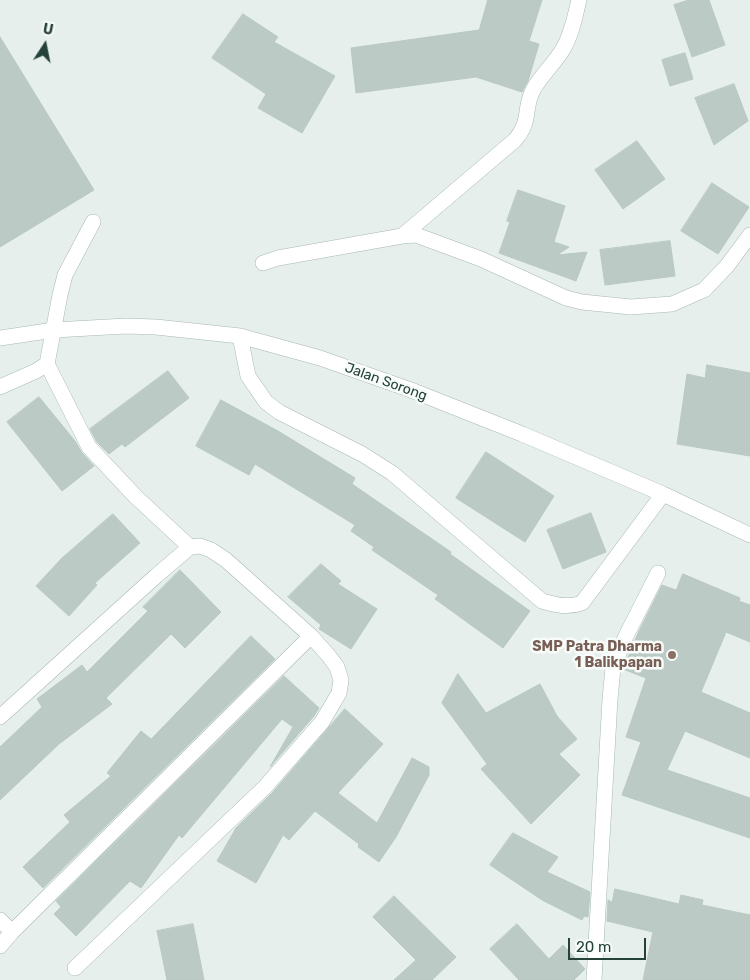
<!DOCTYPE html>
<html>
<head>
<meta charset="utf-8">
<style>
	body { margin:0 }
	#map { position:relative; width:750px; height:980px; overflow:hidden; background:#e6efeb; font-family:Rubik,sans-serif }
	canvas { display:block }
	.north { position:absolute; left:20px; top:20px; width:50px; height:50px; -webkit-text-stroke:4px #f7fbf9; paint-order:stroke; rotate:11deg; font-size:14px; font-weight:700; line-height:20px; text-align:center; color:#24423a }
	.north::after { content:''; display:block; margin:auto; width:18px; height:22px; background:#24423a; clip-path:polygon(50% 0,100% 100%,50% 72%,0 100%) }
	.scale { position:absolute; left:568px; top:938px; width:78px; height:22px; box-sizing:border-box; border:2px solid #24423a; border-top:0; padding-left:6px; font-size:15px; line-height:18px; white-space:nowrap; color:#24423a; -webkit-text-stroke:4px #f7fbf9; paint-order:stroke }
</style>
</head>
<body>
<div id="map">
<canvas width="750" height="980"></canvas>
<div class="north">U</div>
<div class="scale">20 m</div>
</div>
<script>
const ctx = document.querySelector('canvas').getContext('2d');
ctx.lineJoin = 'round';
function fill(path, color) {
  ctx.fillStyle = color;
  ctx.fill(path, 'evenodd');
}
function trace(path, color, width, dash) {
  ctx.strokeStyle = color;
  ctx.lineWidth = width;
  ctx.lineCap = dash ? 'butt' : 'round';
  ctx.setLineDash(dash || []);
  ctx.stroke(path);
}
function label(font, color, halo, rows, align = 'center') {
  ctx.font = font + ' Rubik,sans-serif';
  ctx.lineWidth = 5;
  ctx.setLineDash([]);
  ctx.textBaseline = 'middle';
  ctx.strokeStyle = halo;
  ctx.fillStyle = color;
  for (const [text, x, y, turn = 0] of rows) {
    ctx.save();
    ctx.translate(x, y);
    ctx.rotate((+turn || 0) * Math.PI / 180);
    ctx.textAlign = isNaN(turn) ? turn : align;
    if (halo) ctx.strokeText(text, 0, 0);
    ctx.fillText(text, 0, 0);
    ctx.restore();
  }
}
const building = new Path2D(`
	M488 0H542L529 41 539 44 528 81 522 92 476 77 356 93 351 48 479 30Z
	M689 0H709L725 45 692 57 674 5Z
	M243 14 278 37 274 42 335 76 302 133 258 108 266 94 212 58Z
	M0 37 94 190 0 247Z
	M685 53 693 79 670 86 662 60Z
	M734 84 748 121 714 145 695 98Z
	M637 141 665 179 623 209 595 170Z
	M712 183 749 207 718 254 681 231Z
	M518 190 565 206 554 242 569 247 557 255 587 252 576 281 499 253 510 222 507 221Z
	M670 241 675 276 605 285 600 250Z
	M707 365 750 373V456L677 444 687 374 705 378Z
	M168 371 189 398 125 447 122 444 109 454 97 442 90 429Z
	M39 397 75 441 82 453 94 466 62 491 7 422Z
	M221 400 278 431 355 478 352 484 451 552 450 554 530 611 503 648 435 599 438 595 372 550 374 547 351 531 355 525 255 464 249 475 196 446Z
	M486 452 554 496 525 542 456 498Z
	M591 513 606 552 563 569 547 530Z
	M113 514 140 543 95 583 97 585 69 616 36 586 62 558Z
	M321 564 341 581 338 584 377 609 351 649 319 629 321 625 288 597Z
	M180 570 221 612 185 648 171 634 106 698 112 704 59 744 0 800V747L42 707 37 699 82 665 87 672 148 611 143 607Z
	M683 574 740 598 739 601 750 605V642L726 632 701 692 750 713V758L685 731 667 770 750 798V838L622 795 641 742 626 737 646 678 623 669 639 631 662 585 676 590Z
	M251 636 275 659 43 888 23 867 70 822 64 815 111 776 107 773 141 731 151 739Z
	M458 674 486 713 540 684 557 716 577 739 559 754 580 775 531 824 481 769 487 764 442 703Z
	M284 676 319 708 314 716 270 767 293 727 282 719 182 838 179 835 141 888 130 881 76 936 54 914 61 907 56 901Z
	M345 709 383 744 338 793 377 823 412 758 429 767V775L396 837 379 862 358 847 359 844 315 811 289 840 283 835 256 883 217 861 236 828 272 793Z
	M513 833 558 857 547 872 590 892 588 917 584 916 582 920 542 900 490 865Z
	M615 889 679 904 681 895 703 900 702 905 750 915V980H643L653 932 607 921 608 900 612 902Z
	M394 896 456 957 432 980H394L416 960 373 917Z
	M193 924 204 980H167L157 931Z
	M517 924 549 959 563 945 585 969 574 980H519L490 949Z`);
const minor = new Path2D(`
	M402 236 515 140C532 120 523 109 533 90 541 75 555 63 563 49 572 34 575 16 579 0
	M263 263 278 258 402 236 416 235 481 259 566 298 582 302 631 307 672 304 704 290 727 266 750 235
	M240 336 248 376 266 402 279 412 362 454 392 473 542 601C557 605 567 608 582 603L663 494
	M0 338 54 330 126 326 156 327 240 336 320 358 411 390 522 434 663 494 750 535
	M47 364 89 447 136 497 190 547
	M0 387 36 371 47 364 60 295 65 275 93 222
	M0 717 156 576 190 547 200 546 211 550 226 560 311 636 328 655 337 667 341 680 339 693 322 722 265 787 75 968
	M0 920 12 932 0 946
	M12 932 311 636
	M594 980 610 699 613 668 626 636 658 573`);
const markers = [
	[672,655,5,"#8d6e63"]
];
const streetNames = [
	["Jalan Sorong",386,382,20]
];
const educationNames = [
	["SMP Patra Dharma",662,647],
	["1 Balikpapan",662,663]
];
fill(building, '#bbcac4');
trace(building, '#b8c9c2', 1);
trace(minor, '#a8b8b2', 16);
trace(minor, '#fff', 15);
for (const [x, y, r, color] of markers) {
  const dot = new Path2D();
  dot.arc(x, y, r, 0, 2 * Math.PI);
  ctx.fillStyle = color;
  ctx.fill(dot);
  trace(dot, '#f7fbf9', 2);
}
label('14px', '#24423a', '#f7fbf9', streetNames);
label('bold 14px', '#785e54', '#f7fbf9', educationNames, 'right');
</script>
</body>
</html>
